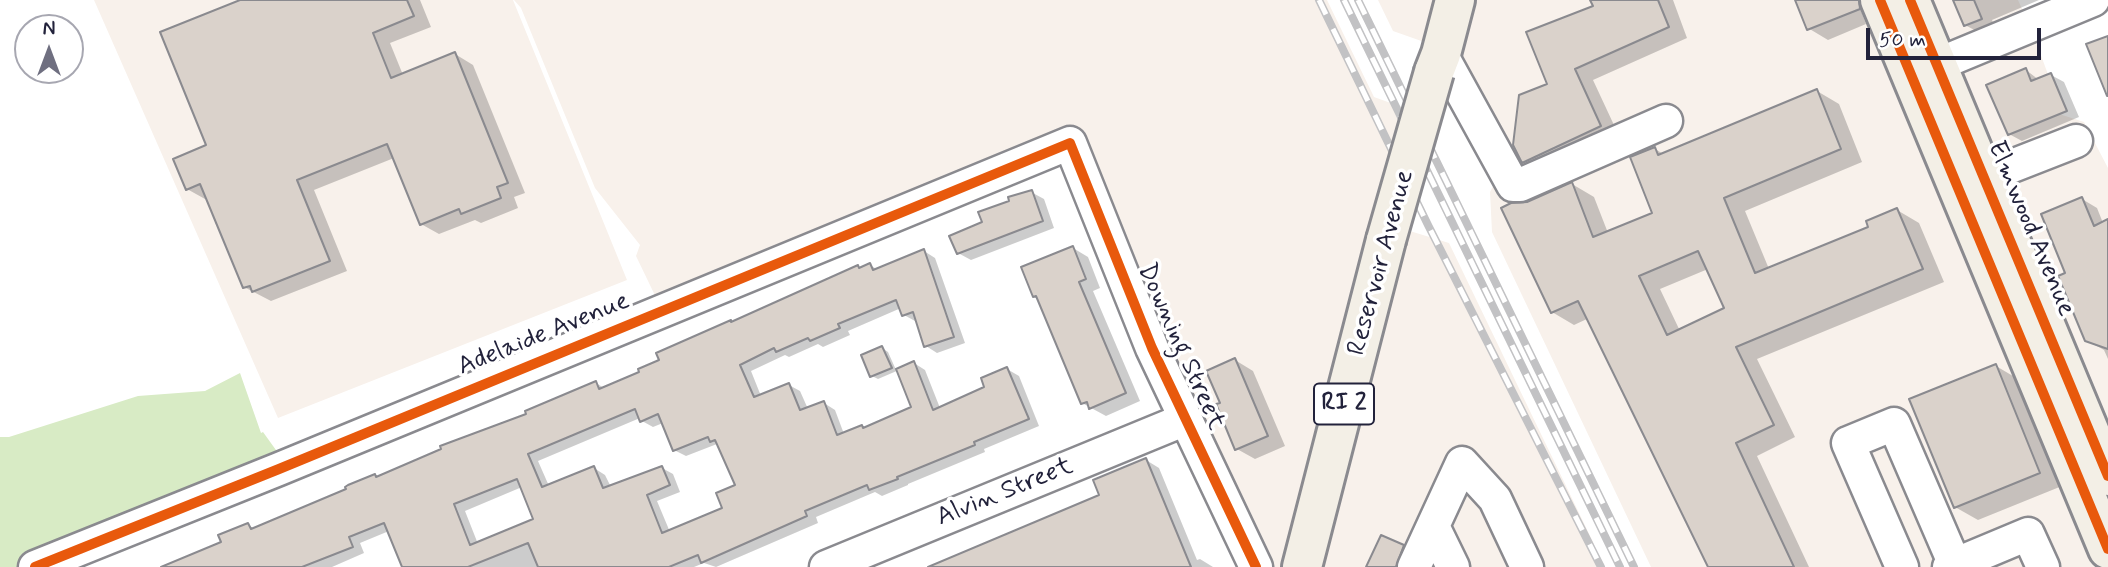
<!DOCTYPE html>
<html>
<head>
<meta charset="utf-8">
<style>
	body { margin:0 }
	#map { position:relative; width:2108px; height:567px; overflow:hidden; background:#fff; font-family:Mynerve,sans-serif }
	canvas { display:block }
	.north { position:absolute; left:14px; top:14px; width:70px; height:70px; box-sizing:border-box; background:#fff; border:2px solid #a7a7b1; border-radius:50%; rotate:0deg; font-size:19px; font-weight:700; line-height:28px; text-align:center; color:#22223b }
	.north::after { content:''; display:block; margin:auto; width:24px; height:32px; background:#6f6f80; clip-path:polygon(50% 0,100% 100%,50% 72%,0 100%) }
	.scale { position:absolute; left:1866px; top:28px; width:175px; height:32px; box-sizing:border-box; border:4px solid #22223b; border-top:0; padding-left:9px; font-size:21px; line-height:24px; white-space:nowrap; color:#22223b; -webkit-text-stroke:5px #fff; paint-order:stroke }
</style>
</head>
<body>
<div id="map">
<canvas width="2108" height="567"></canvas>
<div class="north">N</div>
<div class="scale">50 m</div>
</div>
<script>
const ctx = document.querySelector('canvas').getContext('2d');
ctx.lineJoin = 'round';
function fill(path, color) {
  ctx.fillStyle = color;
  ctx.fill(path, 'evenodd');
}
function trace(path, color, width, dash) {
  ctx.strokeStyle = color;
  ctx.lineWidth = width;
  ctx.lineCap = dash ? 'butt' : 'round';
  ctx.setLineDash(dash || []);
  ctx.stroke(path);
}
function label(font, color, halo, rows, align = 'center') {
  ctx.font = font + ' Mynerve,sans-serif';
  ctx.lineWidth = 7;
  ctx.setLineDash([]);
  ctx.textBaseline = 'middle';
  ctx.strokeStyle = halo;
  ctx.fillStyle = color;
  for (const [text, x, y, turn = 0] of rows) {
    ctx.save();
    ctx.translate(x, y);
    ctx.rotate((+turn || 0) * Math.PI / 180);
    ctx.textAlign = isNaN(turn) ? turn : align;
    if (halo) ctx.strokeText(text, 0, 0);
    ctx.fillText(text, 0, 0);
    ctx.restore();
  }
}
const built = new Path2D(`
	M94 0H513L627 280 278 418Z
	M514 0H1327L1374 97 1424 115 1400 228 1449 243 1593 542 1601 567H1260L1075 150 662 310 636 256 640 245 595 188 521 8Z
	M1378 0H2018L2030 26 2049 77 2053 112 2084 122 2108 168V567H1651L1492 232 1490 192 1503 167 1444 49 1393 31Z`);
const green = new Path2D(`
	M240 373 261 433 263 432 286 464 33 567H0V437H9L138 396 205 391Z`);
const shadow = new Path2D(`
	M245 0H420L431 27 390 43 403 75 455 54 473 65 525 193 514 197 518 208 481 223 475 220 439 234 421 224 394 158 314 190 347 271 271 301 244 287 208 198 205 199 187 189 209 146Z
	M1592 0H1673L1687 38 1593 80 1620 138 1543 173 1524 162 1549 85 1595 7Z
	M1797 0H1857L1866 24 1828 40 1808 28Z
	M1952 0H2039L1992 20 1995 27 1980 33 1965 25 1956 2Z
	M2026 70 2039 80 2051 75 2064 82 2079 117 2022 141 2009 134Z
	M1817 91 1839 104 1862 162 1745 211 1769 269 1870 228 1897 210 1919 223 1944 282 1757 359 1795 437 1757 456 1809 567H1710L1589 318 1574 325 1552 312 1528 204 1572 184 1594 197 1608 233 1654 214 1655 149 1665 155ZM1708 269 1727 308 1680 331 1660 289Z
	M1031 192 1044 199 1054 228 971 260 958 253Z
	M2082 199 2097 208 2103 223 2108 221V359L2104 350 2086 340 2067 274Z
	M1073 248 1088 257 1100 288 1093 291 1140 401 1106 416 1082 403 1038 298 1034 295Z
	M924 251 935 258 965 343 937 353 926 346 917 321H915L904 315 901 308 848 331 850 335 823 347 818 344 789 357 785 355 751 371 761 396 789 385 800 391 808 409 824 403 835 410 844 434 862 427 865 429 913 408 899 370 878 379 872 376 882 348 888 352 896 370 914 363 925 370 940 408 987 388 1007 369 1019 376 1039 426 984 449 985 452 908 484V485L882 496 875 492 816 517 818 523 716 567 704 563 694 567H404L389 531 360 543 364 553 332 567H164L224 543 248 525 255 529 349 490 374 476 378 478 528 415 596 383 604 388 642 373 733 323 858 267 861 269 870 265 878 270ZM640 418 642 421 653 427 663 423 674 450 686 456 717 444 737 486 725 509 670 532 657 501 680 492 673 474 662 468 611 487 605 475 594 468 549 486 538 461ZM522 487 535 520 478 544 465 511Z
	M1235 360 1253 371 1285 446 1255 459 1237 449 1222 404Z
	M1996 366 2018 379 2062 486 1978 520 1955 507Z
	M1146 460 1159 468 1197 560 1200 559 1213 567H932L1101 496Z
	M1403 547 1421 557 1416 567H1368Z`);
const building = new Path2D(`
	M240 0H407L414 16 373 33 391 78 455 52 508 183 497 187 501 198 461 214 459 209 420 225 387 144 297 180 330 261 252 292 250 286 243 288 200 184 186 190 173 159 206 145 160 32Z
	M1590 0H1658L1669 27 1575 69 1601 126 1522 163 1513 145 1519 95 1547 84 1526 32 1593 6Z
	M1795 0H1859L1860 9 1807 30Z
	M1953 0H1974L1982 19 1964 26Z
	M2108 36V96H2107L2086 44Z
	M2026 68 2031 81 2051 73 2067 111 2008 135 1986 85Z
	M1817 89 1841 149 1724 198 1755 273 1868 227 1866 221 1897 208 1923 269 1736 347 1774 425 1736 443 1794 567H1708L1578 301 1551 313 1501 208 1511 203 1527 202 1572 182 1593 237 1652 213 1630 157 1655 147 1658 155ZM1698 251 1724 308 1667 335 1639 276Z
	M1032 190 1043 221 957 254 949 236 982 222 978 212 1009 201 1008 197Z
	M2082 197 2094 226 2108 219V349L2085 341 2058 276 2065 273 2041 214Z
	M1073 246 1086 279 1079 282 1126 393 1089 409 1087 402 1081 404 1036 296 1033 297 1021 267Z
	M924 249 954 337 924 347 913 312 902 316 896 300 838 324 840 328 810 341 808 338 776 352 774 348 740 365 754 397 789 383 800 410 824 401 837 435 862 425 863 428 911 407 896 369 914 361 933 410 984 387 981 378 1007 367 1029 419 974 442 975 445 897 477 898 479 869 490 867 485 805 511 807 516 701 563 698 555 669 567H538L528 543 468 567H402L384 523 349 537 353 547 302 567H161L221 542 218 535 248 523 251 529 346 489 345 487 348 485 375 474 376 477 441 449 440 446 526 414 525 411 596 381 599 389 639 372 638 369 659 360 656 353 731 320V322L858 265 859 268 870 263 873 270ZM635 409 640 422 658 414 673 451 708 437 710 442 715 440 735 485 716 493 722 508 662 533 647 495 670 485 662 466 603 488 594 466 542 487 528 454ZM517 479 533 519 470 545 454 504Z
	M882 346 892 368 870 377 861 355Z
	M1235 358 1268 436 1235 450 1216 404 1220 403 1206 371Z
	M1996 364 2040 473 1954 508 1909 399Z
	M1146 458 1191 567H928L1099 495 1093 480Z
	M1381 535 1404 545 1396 567H1366Z`);
const minor = new Path2D(`
	M1441 54 1513 185H1520L1666 121
	M1917 73 2093 0
	M1984 177 2076 141
	M1433 526 1453 567
	M35 567 279 469 1070 143 1152 348 1256 567
	M826 567 1186 419
	M1414 567 1462 463 1495 499 1527 567
	M1902 567 1848 443 1894 424 1955 565
	M1949 567 2028 534 2043 567`);
const major = new Path2D(`
	M1880 0 2108 549
	M1910 0 2108 476
	M1434 72 1441 54 1455 0
	M1302 567 1386 240`);
const rail = new Path2D(`
	M1319 0 1428 225 1601 567
	M1344 0 1620 567
	M1358 0 1634 567`);
const majorBridge = new Path2D(`
	M1386 240 1434 72`);
const cycleway = new Path2D(`
	M1880 0 2108 549
	M1910 0 2108 476
	M35 567 279 469 1070 143 1152 348 1256 567`);
const shields = [
	[1344,404,60]
];
const shieldNames = [
	["RI 2",1344,404]
];
const streetNames = [
	["Elmwood Avenue",2030,229,67],
	["Reservoir Avenue",1382,263,-75],
	["Adelaide Avenue",544,335,-22],
	["Downing Street",1180,347,66],
	["Alvin Street",1005,493,-22]
];
fill(built, '#f8f1eb');
fill(green, '#d8ebc5');
fill(shadow, '#0003');
fill(building, '#dad2cb');
trace(building, '#8a8a8f', 2);
trace(minor, '#8a8a8f', 37);
trace(major, '#8a8a8f', 44);
trace(minor, '#fff', 32);
trace(major, '#f3efe6', 38);
trace(rail, '#c2c2c4', 8);
trace(rail, '#fff', 5, [16]);
trace(majorBridge, '#8a8a8f', 44, []);
trace(majorBridge, '#f3efe6', 38);
trace(cycleway, '#e8590c', 10);
for (const [x, y, w] of shields) {
  const box = new Path2D();
  box.roundRect(x - w / 2, y - 20.5, w, 41, 5);
  ctx.fillStyle = '#fff';
  ctx.fill(box);
  trace(box, '#22223b', 2);
}
label('bold 24px', '#22223b', null, shieldNames);
label('26px', '#22223b', '#fff', streetNames);
</script>
</body>
</html>
